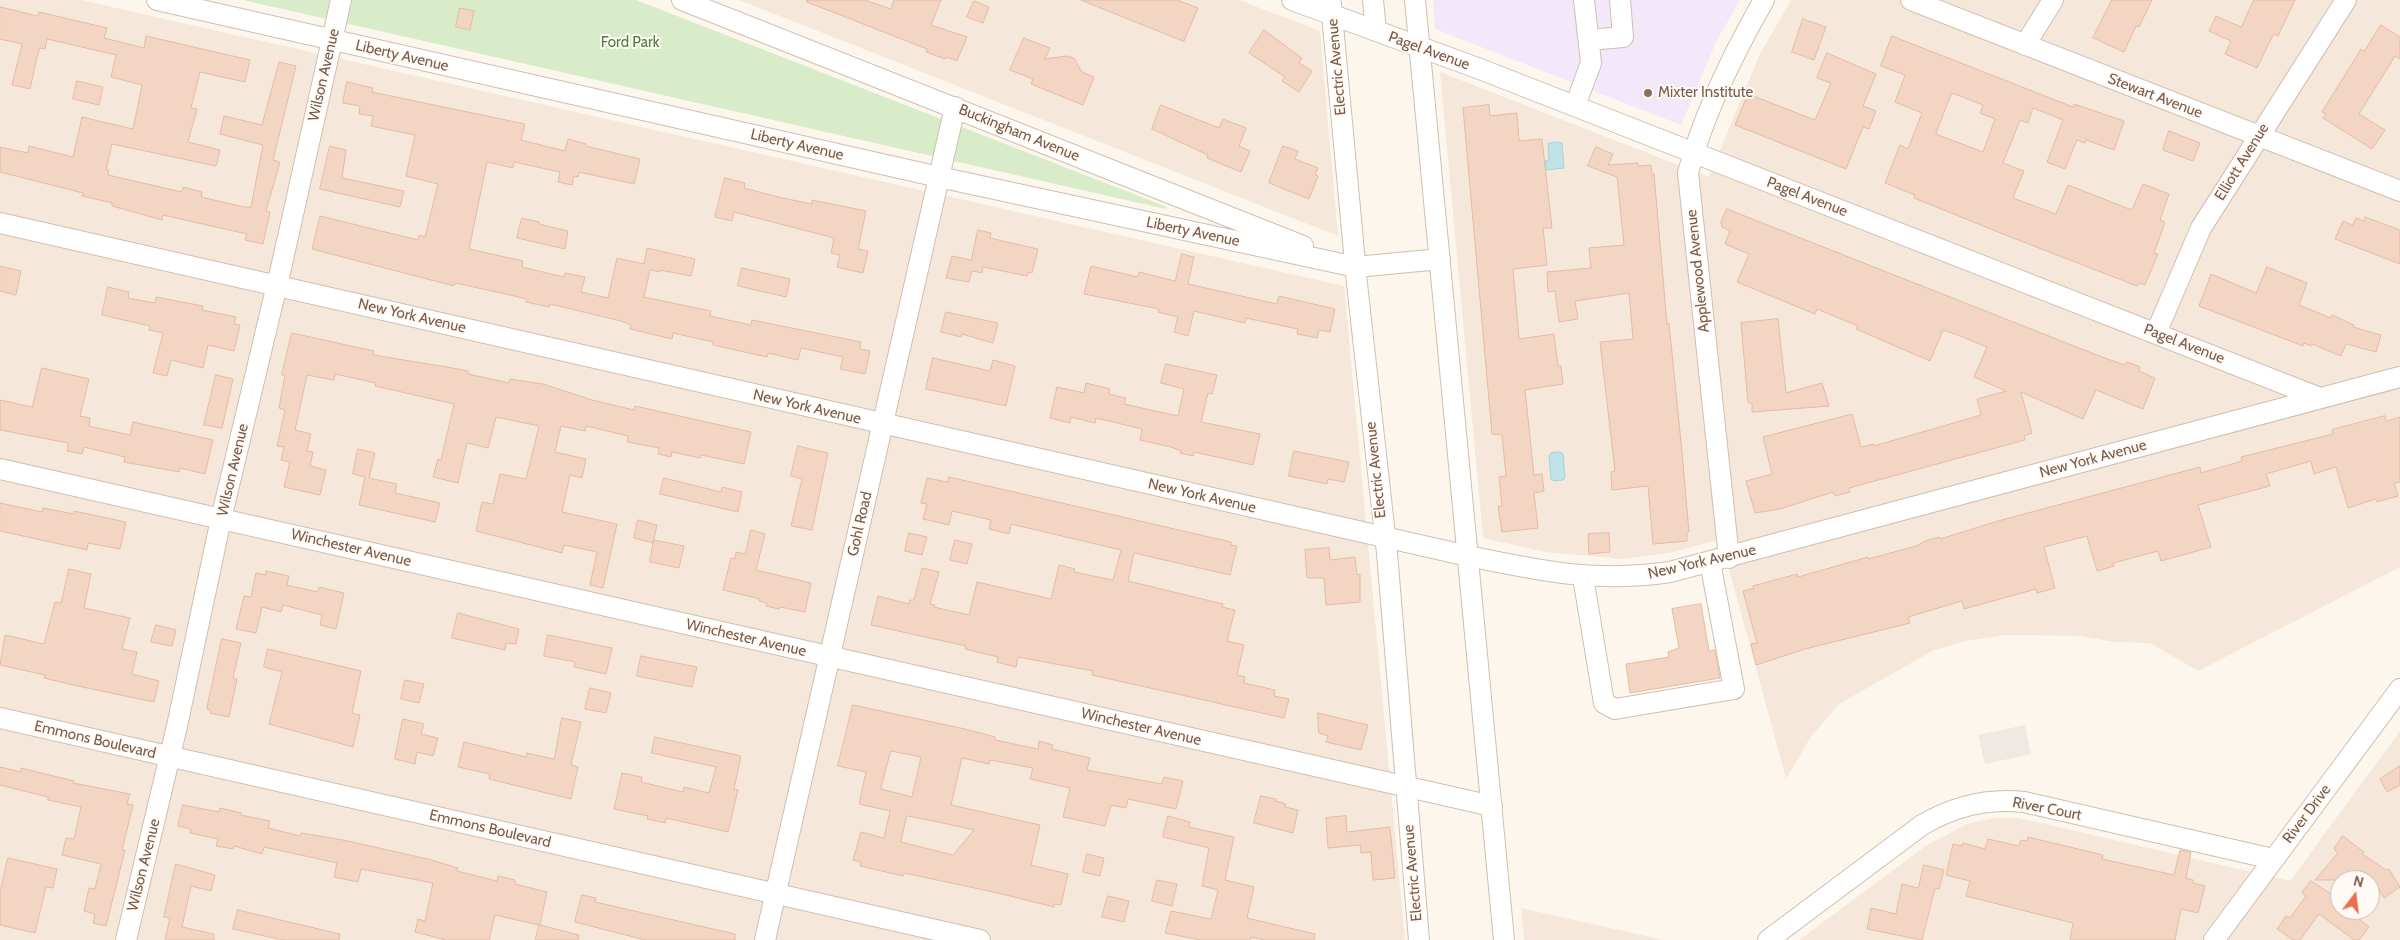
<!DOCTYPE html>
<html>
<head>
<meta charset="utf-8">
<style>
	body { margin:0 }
	#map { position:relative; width:2400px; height:940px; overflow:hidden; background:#fdf6ec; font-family:Cabin,sans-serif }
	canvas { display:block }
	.north { position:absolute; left:2330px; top:870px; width:50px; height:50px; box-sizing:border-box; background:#fffaf3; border:1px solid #cabbb1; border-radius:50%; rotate:15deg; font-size:14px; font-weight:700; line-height:20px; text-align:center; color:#7a5c4d }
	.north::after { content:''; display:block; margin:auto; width:18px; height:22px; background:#e76f51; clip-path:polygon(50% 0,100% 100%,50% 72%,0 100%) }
</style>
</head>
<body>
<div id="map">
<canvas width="2400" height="940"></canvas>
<div class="north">N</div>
</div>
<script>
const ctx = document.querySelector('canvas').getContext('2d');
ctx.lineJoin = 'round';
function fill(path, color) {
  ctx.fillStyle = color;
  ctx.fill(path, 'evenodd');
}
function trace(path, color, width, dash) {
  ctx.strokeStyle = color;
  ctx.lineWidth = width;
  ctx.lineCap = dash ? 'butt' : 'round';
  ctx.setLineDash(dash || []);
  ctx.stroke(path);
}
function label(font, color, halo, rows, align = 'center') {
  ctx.font = font + ' Cabin,sans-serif';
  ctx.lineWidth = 4;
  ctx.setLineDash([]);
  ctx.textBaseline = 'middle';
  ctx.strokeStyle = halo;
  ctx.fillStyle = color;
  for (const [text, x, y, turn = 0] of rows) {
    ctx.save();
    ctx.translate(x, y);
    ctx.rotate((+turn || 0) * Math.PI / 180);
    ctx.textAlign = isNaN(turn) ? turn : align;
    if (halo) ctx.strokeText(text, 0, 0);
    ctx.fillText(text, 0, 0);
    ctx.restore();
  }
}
const residential = new Path2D(`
	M0 0H81L1344 286 1405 940H0Z
	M739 0H1239L1320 31 1338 236Z
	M1791 0H2400V567L2198 671 2150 643 2114 642 2080 636 2006 635 1966 641 1934 650 1839 704 1810 738 1786 779 1721 539 1674 552 1624 559 1545 552 1483 538 1440 72 1709 177 1759 56Z
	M2400 731V940H1799L1927 845 1967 824 1993 818H2017L2050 825 2290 881ZM2340 880H2370V910H2340Z
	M1521 908 1664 940H1524Z`);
const industrial = new Path2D(`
	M2025 725 2031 754 1985 764 1978 735Z`);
const education = new Path2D(`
	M1433 0H1740L1717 40 1681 125 1435 29Z`);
const green = new Path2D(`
	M243 0H636L1167 207 1166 209Z`);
const water = new Path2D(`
	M1557 142 1562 143 1564 168 1546 170 1545 161 1549 160 1548 144Z
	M1560 452 1563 454 1565 478 1563 480 1554 481 1551 479 1549 456 1551 453Z`);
const building = new Path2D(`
	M807 0H865L891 9 894 0H941L931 25 967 37 957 61 946 57 945 59 926 52 927 49 807 2Z
	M1081 0H1177L1198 8 1184 41Z
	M2112 0H2152L2139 27 2136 26 2124 52 2093 38Z
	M2254 0H2295L2278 36 2274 34 2271 39 2257 68 2225 54 2231 41 2209 31 2216 16 2241 27Z
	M974 1 989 7 983 23 967 17Z
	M0 7 38 16 39 12 107 28 104 38 144 48 146 36 250 60 245 82 200 72 191 108 197 109 188 142 220 150 216 166 112 144 106 170H109L108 175 182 192 183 187 202 192 201 197 244 207H251L263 145 220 134 224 116 262 125 279 62 296 66 273 160 280 162 266 211 270 212 263 244 245 240 247 234 238 232 163 215 162 220 112 206V203L82 196 83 193 0 172V147L28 153 29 146 73 157 82 117 133 129 142 85 111 77 116 55 47 39 45 49 40 48 37 57 30 89 12 85 22 44 0 39Z
	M460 8 474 11 470 30 456 27Z
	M1803 19 1826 27 1814 60 1792 52Z
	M2381 25 2400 37V59L2395 56 2359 114 2385 130 2372 149 2323 118 2326 114 2322 112 2361 49 2364 51Z
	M1264 30 1302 58 1299 63 1312 71 1299 92 1282 81 1285 77 1249 53Z
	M1892 36 2073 107 2074 104 2124 121 2114 150 2086 140 2085 143 2077 140 2065 169 2047 162 2063 120 2033 108 2028 123 2020 120 2003 163 2024 171 2013 198 2056 214 2068 185 2132 210 2143 184 2169 194 2160 220 2165 222 2154 253 2158 254 2145 285 2139 283 2137 286 2008 236 1914 198 1915 195 1885 183 1900 145 1908 149 1922 113 1895 102 1905 75 1881 66ZM1952 93 1983 105 1980 113 1995 119 1983 152 1936 134Z
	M1024 38 1050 48 1045 59 1067 56 1074 58 1082 72 1094 77 1083 105 1031 84 1033 79 1010 70Z
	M1827 53 1876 74 1863 106 1876 111 1869 129 1863 127 1846 169 1735 125 1748 94 1815 120 1831 83 1817 78Z
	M77 81 103 87 99 105 73 99Z
	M347 82 373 88 372 92 525 124 521 140 565 151 568 139 586 144V146L640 159 634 184 579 172 578 177 574 176 572 185 558 182 560 172 514 162 513 168 487 162 469 249 523 261 522 267 564 277 565 273 585 277 581 292 608 298 617 258 644 264 647 248 695 259 691 276 660 270V272L650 270 644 297 711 311 710 316 751 325 752 320 861 342 860 349 870 351 865 374 840 369 843 357 801 348 798 360 768 353 767 357 713 345V342L673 333 672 339 630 329 631 325 621 321 550 304 549 307 526 302V299L506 294 455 283 454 286 312 249 320 216 418 240 419 235 425 237 438 184 406 176 415 135 371 126 373 116 359 114 360 106 343 103Z
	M1161 105 1219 128 1223 119 1246 128 1239 146 1250 151 1241 172 1207 158 1208 155 1152 129Z
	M1489 105 1490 116 1517 113 1519 141 1542 139 1552 228H1543L1547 265 1513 269 1519 339 1554 334 1558 366H1561L1563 384 1525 390 1534 475 1542 474 1544 491 1534 493 1538 528 1502 532 1498 506H1502L1499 477 1506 476 1502 435 1492 434 1463 108Z
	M2169 131 2200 143 2193 161 2163 150Z
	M330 146 346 150 342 178 404 191 400 207 320 189Z
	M1283 146 1298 151 1295 159 1318 168 1315 175 1318 176 1309 199 1269 183Z
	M1596 147 1613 154 1608 165 1638 163V166L1651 165 1652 174H1654L1667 324 1669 323 1682 452 1689 532H1687V541L1653 544 1648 486 1612 490 1611 472 1615 471 1600 342 1633 339 1629 293 1575 301 1578 319 1559 322 1555 291 1548 292 1547 272 1591 268 1589 248 1624 245 1617 177 1588 166Z
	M725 178 745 183 744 188 778 197 812 204V200L866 211 858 249 868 251 863 273 837 267 840 255 831 253 834 238 734 212 732 221 715 217Z
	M1727 209 2102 357 2125 365 2127 362 2140 367 2139 371 2155 378 2143 409 2096 390 2083 419 2021 392 2032 433 2024 436 2025 440 1849 488 1850 492 1835 496 1833 492 1780 509 1755 513 1746 481 1772 474 1763 437 1852 414 1861 447 1874 444V446L1981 415 1977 399 2006 391 1974 377 1987 347 1955 334 1943 330 1930 361 1856 329 1858 326 1817 309 1815 314 1737 282 1749 254 1725 244 1730 231 1722 227 1721 222Z
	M2365 217 2400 230V264L2335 239 2343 221 2353 225 2356 218 2364 221Z
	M522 218 539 222V224L568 231 565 249 517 238Z
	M978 230 991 233 990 238 1038 249 1032 273 1029 272 1027 276 983 267 982 273 972 271 969 282 946 278 952 256 971 260Z
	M1182 254 1194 257 1188 284 1277 304 1279 296 1335 309 1330 332 1319 330 1317 338 1297 334 1298 329 1260 321 1246 318 1245 323 1194 311 1188 336 1174 332 1178 317 1158 312 1159 309 1084 294 1091 266 1138 277 1139 272 1175 281Z
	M0 266 21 271 16 295 0 291Z
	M2267 267 2307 283 2299 305 2331 318 2332 315 2354 325 2353 327 2381 335 2376 352 2346 344 2341 356 2312 344 2311 346 2304 343 2303 346 2199 306 2211 274 2256 293Z
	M742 268 790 279 786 297 738 286Z
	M108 287 129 292 128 298 155 303 156 297 203 306 202 310 236 317 234 324 240 325 234 351 208 345 203 368 171 360 167 376 153 373 163 333 149 330 150 326 102 315Z
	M946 312 998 323 993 343 962 334 961 337 941 332Z
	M1778 319 1786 393 1822 383 1829 406 1752 412V403H1748L1741 323Z
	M292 333 374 351 373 355 447 367 468 371V374L509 383 510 379 543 384 592 400 634 410 635 406 751 432 744 464 701 455 700 458 672 452 671 457 658 454 659 448 627 442 628 436 586 426 585 431 561 426 555 452 586 459 582 478 570 475 562 512 617 524 603 588 590 585 597 552 564 545 562 553 476 531 482 502 493 504 500 474 526 479 539 426 496 417 488 448 467 443 458 483 433 477 438 459 441 460 454 404 375 386 376 383 335 374 334 380 307 375 295 430 311 434 307 451 313 452 310 466 326 470 320 495 284 487 290 462 281 460 284 447 277 446 285 410 279 408 285 375H282Z
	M933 358 990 371 993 360 1015 366 1006 406 926 389Z
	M1166 364 1217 375 1212 394 1208 393 1201 422 1260 434 1253 465 1194 452 1193 456 1180 453 1181 451 1171 447 1140 440 1142 429 1096 418 1095 423 1071 417 1070 423 1050 418 1057 387 1084 393 1086 383 1110 389 1109 394 1126 398 1124 404 1178 416 1184 389 1161 383Z
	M42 368 89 379 80 416 90 418 89 426 130 435 133 422 213 440 205 474 180 468 179 472 124 462 125 457 84 447 82 454 67 451 68 443 0 430V400L32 407Z
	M216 375 233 379 222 428 204 425Z
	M2385 416 2386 421 2400 417V482L2394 483 2398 496 2377 502 2376 499 2348 508 2336 467 2314 474 2311 461 2266 474 2270 486 2198 505 2211 547 2161 561 2158 551 2113 563 2114 566 2097 571 2087 536 2044 547 2055 588 2037 593 2036 589 1964 609 1962 601 1908 617 1910 623 1805 649 1756 665 1751 644 1757 643 1743 591 1754 588 1753 586 1797 574 1798 577 1868 557V559L1916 546 1925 541 1939 537 1940 539 1998 521 2200 467 2201 473 2242 461 2241 457 2333 434 2332 430Z
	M798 446 828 453 812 530 791 526 802 479 791 476Z
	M358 449 375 453 369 478 397 484 395 493 440 503 435 522 359 505 365 477 353 474Z
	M1294 451 1349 462 1344 482 1328 479 1327 484 1289 476Z
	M949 477 1231 542V545L1237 546 1230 575 1134 553 1128 581 1223 604 1222 607 1235 610 1227 641 1244 645 1237 675 1245 677 1244 683 1275 690 1274 696 1289 699 1284 718 1092 675 1093 671 1050 663 1018 657 1016 667 997 662 998 657 965 649 966 646 871 625 878 596 909 604 910 600H914L922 568 939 572 930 604 935 605 934 607 969 615 977 582 1051 599 1059 565 1075 569 1074 572 1113 580 1121 550 1011 524 1009 534 989 529 991 520 952 511 949 525 923 519 927 504 921 503 927 478 947 482Z
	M664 478 721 492 722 487 742 492 738 512 660 494Z
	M0 503 42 512 43 508 74 514V511L126 522 120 549 88 543 87 550 0 531Z
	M638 520 657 525 653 543 634 538Z
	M751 530 765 534 756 570 811 583 805 612 780 607 779 609 766 606 767 603 759 601 760 599 723 590 731 558 735 559 736 552 745 554Z
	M909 533 927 537 922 555 905 551Z
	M1609 533 1610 552 1589 554 1588 534Z
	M654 540 684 546 679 568 650 562Z
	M955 540 972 544 967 564 950 560Z
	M1329 548 1330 560 1355 557 1357 575 1360 574V602L1326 605 1324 578H1307L1305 550Z
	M69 569 91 574 84 608 130 618 122 649 137 652 132 674 159 681 154 702 73 685 44 678 45 675 0 665 5 635 44 644 55 602 61 603Z
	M266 571 289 576 287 585 318 592 319 587 344 593 336 629 320 625 322 615 283 605 281 612 262 607 256 633 236 629 244 596 251 597 256 573 265 575Z
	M1701 604 1709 651 1715 650 1720 678 1630 693 1626 664 1669 657 1668 652 1679 648 1672 609Z
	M458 613 519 629 516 644 506 643 505 650 452 638Z
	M156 625 176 630 172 646 151 642Z
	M548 635 612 648 606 674 574 667 575 662 544 656Z
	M222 639 241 643 233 678 237 679 229 717 210 713V710L207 709Z
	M268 649 361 671 352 713 360 715 353 747 269 724 282 672 264 667Z
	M641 656 697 667 692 687 637 676Z
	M405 680 424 684 419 703 401 699Z
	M590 688 611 693 606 713 585 709Z
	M853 705 965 729 995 737V740L1038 749 1039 741 1053 745 1052 749 1090 758 1087 770 1162 784 1164 777 1183 781 1176 809 1128 799 1126 808 1111 805 1105 826 1063 817 1070 788 1030 779 1033 768 990 760 989 764 962 758 951 805 1040 825 1031 865 1068 874 1061 905 1054 904V907L998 893 904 873 903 876 860 866 861 862 853 860 861 832 884 838 890 811 859 804 866 772 838 766ZM891 751 921 757 912 797 881 789ZM907 816 938 822 974 830 953 855 901 842Z
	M1318 713 1368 725 1361 750 1326 742 1328 736 1319 733Z
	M562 718 581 722 571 765 578 767 571 799 489 779 490 774 458 767 464 742 526 757 527 753 554 759Z
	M403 719 424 724 421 734 438 738 433 756 417 752 415 764 395 759Z
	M655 737 741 756 734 789 738 790 728 832 666 818 665 823 647 819 648 816 614 809 622 773 642 777 641 782 683 792 684 787 709 793 716 767 652 753Z
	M2400 766V785L2387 792 2380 779Z
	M0 767 21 772V768L74 781 73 783 130 794 127 804 133 805 122 850H125L106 926 93 923 95 914 84 911 89 888 95 889 101 864 62 855 66 838 74 839 81 807 48 800V797L0 785Z
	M1261 796 1276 799V801L1286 804 1285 807 1298 810 1293 833 1254 823Z
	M183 805 219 812 220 808 241 813V815L270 821 268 828 300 836 301 833 343 840 428 859 458 868 457 871 497 881 498 876 515 880V884L547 892 540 925 579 935 578 940H535L539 925 495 915 489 940H446L415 932 418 919 425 921 433 883 361 869 358 882 334 877 337 863 264 847 262 854 234 846 233 849 216 846 218 839 190 833 191 829 178 826Z
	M1168 816 1190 822 1189 827 1234 837 1225 880 1254 887 1247 918 1315 934 1314 940H1265L1251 937 1250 940H1201L1165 933 1171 911 1211 919 1218 890 1202 886 1209 848 1163 837Z
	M1346 816 1347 832 1390 827 1395 878 1373 880 1371 852 1361 853 1360 845 1328 848 1326 818Z
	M2343 836 2364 852 2362 854 2386 870 2389 869 2400 887 2384 898 2372 880H2315L2338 853 2334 849Z
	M2028 837 2103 855 2102 859 2174 875 2180 850 2191 852 2186 878 2193 880V883L2205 886 2198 913 2181 909 2175 940H2070L2073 923 1966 896 1970 881 1946 875 1953 844 1962 846 1963 843 1985 849 1988 839 2019 846 2021 840 2027 841Z
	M1087 854 1104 858 1100 876 1083 872Z
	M8 858 57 869 53 888 46 887 35 933 0 925V893Z
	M176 864 215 875 211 891 191 886 182 927 214 934V940H165L170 918 164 917Z
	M1924 865 1944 870 1939 889 1935 888 1922 940 1867 929 1871 908 1896 914 1902 884 1918 888Z
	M1157 880 1177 884 1172 906 1152 901Z
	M2311 881 2340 900 2338 903 2340 910H2347L2369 927 2359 940H2354L2319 914 2300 940H2293L2277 929 2286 916 2290 918 2306 896 2302 893Z
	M582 895 596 898 595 902 735 934V940H645L575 922Z
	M1108 896 1129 901 1124 922 1102 917Z
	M238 910 340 934 339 940H283L233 929Z`);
const minor = new Path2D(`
	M157 0 939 177 1356 267 1440 259
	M682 0 1303 246
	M1292 0 1480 69 2320 398
	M1373 0 1376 31
	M1415 0 1504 940
	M1911 0 2400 191
	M1331 4 1357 284 1387 553 1419 940
	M1589 40 1623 37 1620 0
	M2025 45 2053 0
	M1575 106 1591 63 1584 0
	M0 223 1468 556C1540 571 1596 583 1670 572L2400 377
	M2156 333 2201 228 2346 0
	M0 469 1492 806
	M1729 558 1688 173C1704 112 1733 54 1764 0
	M1583 577 1604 703 1615 709 1734 689 1710 562
	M0 718 980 940
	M126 940 177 726 221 519 281 268 341 0
	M765 940 955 107
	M1768 940 1922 825C1955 806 1987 798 2024 802L2273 859
	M2214 940 2400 689`);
const markers = [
	[1648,93,5,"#8d6e63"]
];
const parkNames = [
	["Ford Park",630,43]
];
const streetNames = [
	["Pagel Avenue",1429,51,20],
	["Liberty Avenue",402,56,13],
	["Electric Avenue",1337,67,-95],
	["Wilson Avenue",324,75,-77],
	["Stewart Avenue",2155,96,21],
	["Buckingham Avenue",1019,133,22],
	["Liberty Avenue",797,145,13],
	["Elliott Avenue",2242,162,-58],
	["Pagel Avenue",1807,197,21],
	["Liberty Avenue",1193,232,12],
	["Applewood Avenue",1698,271,-96],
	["New York Avenue",412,316,13],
	["Pagel Avenue",2184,344,21],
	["New York Avenue",807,407,13],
	["New York Avenue",2093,459,-15],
	["Wilson Avenue",233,470,-77],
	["Electric Avenue",1376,470,-96],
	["New York Avenue",1202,496,13],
	["Gohl Road",860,524,-77],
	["Winchester Avenue",351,548,13],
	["New York Avenue",1702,562,-13],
	["Winchester Avenue",746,638,13],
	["Winchester Avenue",1141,727,13],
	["Emmons Boulevard",95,740,13],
	["River Court",2047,809,11],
	["River Drive",2307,814,-53],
	["Emmons Boulevard",490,829,13],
	["Wilson Avenue",144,865,-76],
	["Electric Avenue",1413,873,-95]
];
const educationNames = [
	["Mixter Institute",1658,93]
];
fill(residential, '#f5e8da');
fill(industrial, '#efe9e4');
fill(education, '#f3e8fa');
fill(green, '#d8ecc9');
fill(water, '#bfe3e8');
trace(water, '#a5d3da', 1);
fill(building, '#f3d5c3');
trace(building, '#e6bba3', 1);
trace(minor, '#d1beb0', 22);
trace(minor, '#fff', 20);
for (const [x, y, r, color] of markers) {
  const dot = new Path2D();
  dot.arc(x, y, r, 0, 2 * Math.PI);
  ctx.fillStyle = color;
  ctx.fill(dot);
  trace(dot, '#fffaf3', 2);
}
label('15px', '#537a41', '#fffaf3', parkNames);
label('15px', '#7a5c4d', '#fffaf3', streetNames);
label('15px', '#785e54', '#fffaf3', educationNames, 'left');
</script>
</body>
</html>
